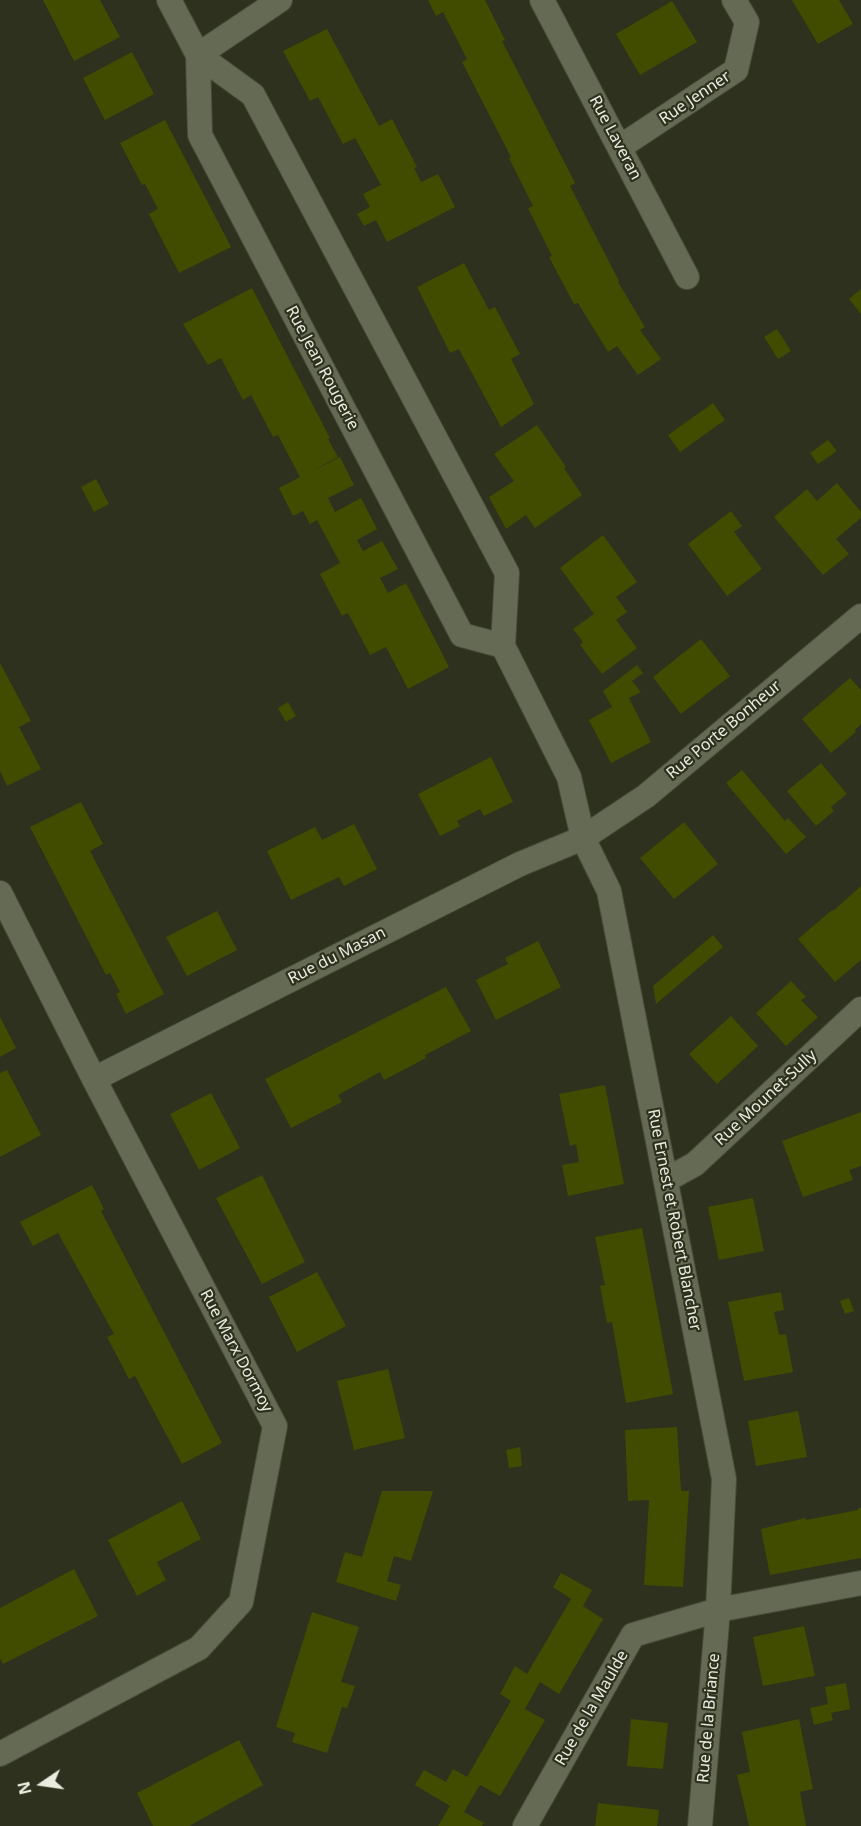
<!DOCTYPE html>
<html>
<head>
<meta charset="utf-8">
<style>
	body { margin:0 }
	#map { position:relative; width:861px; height:1826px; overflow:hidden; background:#2d311d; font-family:"Noto Sans",sans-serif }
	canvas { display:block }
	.north { position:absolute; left:12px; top:1754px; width:60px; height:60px; -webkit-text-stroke:4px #2d311d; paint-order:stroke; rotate:257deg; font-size:16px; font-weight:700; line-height:24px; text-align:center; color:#e9ecdf }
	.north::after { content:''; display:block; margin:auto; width:21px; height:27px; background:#e9ecdf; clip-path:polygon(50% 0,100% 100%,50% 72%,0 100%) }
</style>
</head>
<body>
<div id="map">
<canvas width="861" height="1826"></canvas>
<div class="north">N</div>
</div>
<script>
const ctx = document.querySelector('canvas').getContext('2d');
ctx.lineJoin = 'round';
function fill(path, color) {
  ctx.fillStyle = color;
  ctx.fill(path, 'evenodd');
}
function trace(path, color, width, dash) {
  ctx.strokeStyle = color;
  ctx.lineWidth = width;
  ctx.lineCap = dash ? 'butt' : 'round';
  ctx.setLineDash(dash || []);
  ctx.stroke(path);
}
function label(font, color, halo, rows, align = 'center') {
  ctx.font = font + ' "Noto Sans",sans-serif';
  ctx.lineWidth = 4.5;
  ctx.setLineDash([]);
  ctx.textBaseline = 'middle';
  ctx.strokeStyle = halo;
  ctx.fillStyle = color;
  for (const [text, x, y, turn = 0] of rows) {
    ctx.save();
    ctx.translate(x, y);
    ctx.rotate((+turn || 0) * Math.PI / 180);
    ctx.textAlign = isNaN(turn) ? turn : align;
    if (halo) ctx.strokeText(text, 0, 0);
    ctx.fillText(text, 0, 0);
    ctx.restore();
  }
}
const building = new Path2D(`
	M43 0H100L120 37 74 61Z
	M428 0H485L505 40 502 41 575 183 570 186 619 281 618 282 645 327 640 330 661 359 638 375 617 346 608 352 578 303 574 304 549 257 552 256 528 208 533 206 509 158 511 157 462 62 467 59 443 12 436 16Z
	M792 0H839L853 24 818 44Z
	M672 1 697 42 640 75 616 34Z
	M327 29 379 126 392 119 417 167 414 168 421 182 438 174 455 207 387 242 376 220 364 226 357 214 370 207 363 194 381 185 355 138 343 144 318 97 310 101 283 51Z
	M132 52 154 94 105 120 83 78Z
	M165 120 231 247 179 273 149 214 158 209 145 184 142 185 120 143Z
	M464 263 489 310 495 307 520 354 511 359 534 404 501 427 459 349 450 353 417 287Z
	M252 288 330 438 328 439 338 457 310 472 340 457 354 485 328 498 335 512 361 498 377 529 357 540 363 551 382 541 398 569 380 578 388 593 406 583 449 667 408 689 386 647 370 655 348 613 342 616 320 574 340 563 317 520 310 524 303 511 293 516 279 488 300 477 278 435 273 437 251 395 243 400 221 358 208 365 183 324Z
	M861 289V314L849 299Z
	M777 329 791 351 778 359 764 337Z
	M713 403 725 420 680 452 668 435Z
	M537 425 566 467 564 468 582 495 535 528 526 515 506 529 489 497 514 481 494 454Z
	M828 440 837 451 818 464 810 453Z
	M96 479 109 504 94 512 81 487Z
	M837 483 861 512V518L836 539 849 554 823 575 774 517 807 489 817 501Z
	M731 511 742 526 734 532 762 569 727 596 688 544Z
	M603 535 637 582 616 597 627 612 616 620 637 648 602 674 580 645 583 642 573 629 594 614 560 568Z
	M701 639 730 676 681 714 653 677Z
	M0 663 31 721 19 727 41 769 7 786 0 771Z
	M637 665 643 673 632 681 641 692 629 698 651 742 611 763 589 720 612 707 603 691Z
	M850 678 861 690V724L855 730 856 732 831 753 802 719Z
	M288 702 296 716 286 722 278 708Z
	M491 757 513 802 484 816 480 809 457 821 460 826 440 836 418 794Z
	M821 763 847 794 831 807 834 811 816 826 787 791Z
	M742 770 785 821 788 818 806 837 786 854 726 783Z
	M81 802 103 844 90 851 164 994 126 1014 116 994 120 992 110 973 106 975 30 827Z
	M684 822 718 864 674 899 640 858Z
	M354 824 377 869 344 886 339 877 291 900 267 851 315 827 322 840Z
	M861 886V960L835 982 798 939 832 910 833 911Z
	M217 911 237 950 187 976 166 937Z
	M713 935 723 947 656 1004 653 986Z
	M538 941 561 987 496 1020 476 980 508 964 505 958Z
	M791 981 806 997 801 1000 818 1017 786 1046 756 1013Z
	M446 987 471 1031 425 1055 426 1058 384 1080 380 1072 338 1095 342 1102 291 1128 265 1079Z
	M731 1016 758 1046 717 1084 689 1054Z
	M0 1017 16 1048 0 1057Z
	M7 1070 41 1135 0 1157V1073Z
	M605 1085 624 1184 568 1196 562 1165 579 1162 576 1144 570 1146 559 1094Z
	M211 1093 240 1148 199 1170 170 1114Z
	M861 1112V1166L849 1170 853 1180 803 1197 782 1141Z
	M262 1175 305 1262 262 1284 216 1198Z
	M92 1185 104 1209 101 1211 222 1443 182 1464 135 1376 129 1379 107 1337 114 1334 58 1233 33 1246 20 1222Z
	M753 1198 764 1251 719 1260 708 1207Z
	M642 1228 673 1394 626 1403 612 1322 607 1323 600 1286 605 1285 595 1237Z
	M317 1272 346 1326 297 1352 269 1297Z
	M781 1292 784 1310 774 1312 779 1335 786 1334 793 1372 744 1381 728 1302Z
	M849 1298 854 1311 845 1314 840 1301Z
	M388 1369 405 1438 354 1450 337 1381Z
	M798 1411 807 1457 756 1466 748 1421Z
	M677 1427 681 1491H689L683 1587 644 1585 649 1500 628 1501 625 1430Z
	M520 1447 522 1466 509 1468 506 1450Z
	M382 1491H433L411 1561 394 1556 387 1581 401 1585 396 1601 336 1582 345 1552 362 1557Z
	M182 1501 201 1539 157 1562 166 1580 137 1596 108 1540Z
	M858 1508H861V1558L770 1575 761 1529 805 1518 806 1520 858 1510Z
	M74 1569 98 1616 3 1664 0 1658V1608Z
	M561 1573 592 1590 583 1606 603 1619 559 1694 540 1682 525 1709 545 1720 500 1796 480 1785 472 1798 464 1812 484 1823 482 1826H438L450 1806 415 1785 424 1770 446 1782 453 1769 467 1777 511 1701 500 1694 515 1666 527 1674 571 1599 553 1587Z
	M312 1612 359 1627 341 1682 355 1686 347 1708 342 1707 327 1753 292 1742 295 1733 276 1727Z
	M804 1626 815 1676 763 1686 753 1637Z
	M846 1683 850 1709 831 1713 833 1720 814 1725 810 1708 828 1704 825 1687Z
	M631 1719 668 1723 663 1769 627 1766Z
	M799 1719 813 1789 800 1792 806 1826H749L737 1775 750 1772 742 1732Z
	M239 1740 263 1785 189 1826H153L137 1793Z
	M598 1803 659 1810 657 1826H595Z`);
const street = new Path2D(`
	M169 0 198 55 253 95 507 573 503 646 569 777 583 838 609 891 724 1479 718 1610 700 1826
	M542 0 687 277
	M198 55 200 135 462 635 503 646
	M198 55 280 0
	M620 147 736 70 747 22 734 0
	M0 893 94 1079 275 1426 241 1602 199 1648 0 1754
	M94 1079 520 864 583 838 646 796 861 616
	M666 1180 695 1164 861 1009
	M525 1826 633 1635 718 1610 861 1583`);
const streetNames = [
	["Rue Jenner",695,98,-34],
	["Rue Laveran",615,138,62],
	["Rue Jean Rougerie",322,368,62],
	["Rue Porte Bonheur",724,730,-40],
	["Rue du Masan",337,956,-27],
	["Rue Mounet-Sully",766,1098,-43],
	["Rue Ernest et Robert Blancher",674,1220,79],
	["Rue Marx Dormoy",236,1351,62],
	["Rue de la Maulde",592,1708,-60],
	["Rue de la Briance",709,1718,-85]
];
fill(building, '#424c00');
trace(street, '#484c3a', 26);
trace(street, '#646a53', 24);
label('16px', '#e9ecdf', '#2d311d', streetNames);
</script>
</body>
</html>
